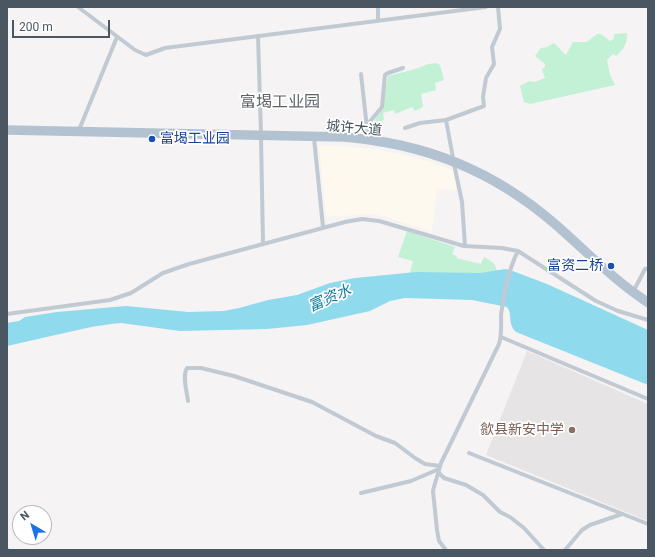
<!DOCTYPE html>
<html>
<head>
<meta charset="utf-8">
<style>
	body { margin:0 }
	#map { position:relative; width:655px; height:557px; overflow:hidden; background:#f5f3f3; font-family:Roboto,sans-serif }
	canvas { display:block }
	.frame { position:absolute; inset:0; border:8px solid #4a5661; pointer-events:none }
	.north { position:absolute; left:12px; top:505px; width:40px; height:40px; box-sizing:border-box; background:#fff; border:1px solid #b7bbc0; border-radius:50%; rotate:322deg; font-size:11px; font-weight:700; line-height:16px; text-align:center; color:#4a5661 }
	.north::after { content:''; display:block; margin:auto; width:14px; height:18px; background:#1a73e8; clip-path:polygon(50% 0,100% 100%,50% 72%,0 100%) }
	.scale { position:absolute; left:12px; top:20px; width:98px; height:18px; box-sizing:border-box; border:2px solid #4a5661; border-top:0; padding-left:5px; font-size:12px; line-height:14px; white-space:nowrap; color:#4a5661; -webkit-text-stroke:3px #fff; paint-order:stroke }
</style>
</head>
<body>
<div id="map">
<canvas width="655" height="557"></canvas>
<div class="frame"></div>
<div class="north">N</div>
<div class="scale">200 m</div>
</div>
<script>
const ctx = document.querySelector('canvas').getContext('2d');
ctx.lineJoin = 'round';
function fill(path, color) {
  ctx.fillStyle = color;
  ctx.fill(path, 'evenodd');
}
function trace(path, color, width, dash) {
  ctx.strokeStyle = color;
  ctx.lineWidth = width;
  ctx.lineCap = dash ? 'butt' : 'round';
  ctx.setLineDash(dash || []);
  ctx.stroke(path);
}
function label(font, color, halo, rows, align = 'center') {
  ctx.font = font + ' Roboto,"Noto Sans SC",sans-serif';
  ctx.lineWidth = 3.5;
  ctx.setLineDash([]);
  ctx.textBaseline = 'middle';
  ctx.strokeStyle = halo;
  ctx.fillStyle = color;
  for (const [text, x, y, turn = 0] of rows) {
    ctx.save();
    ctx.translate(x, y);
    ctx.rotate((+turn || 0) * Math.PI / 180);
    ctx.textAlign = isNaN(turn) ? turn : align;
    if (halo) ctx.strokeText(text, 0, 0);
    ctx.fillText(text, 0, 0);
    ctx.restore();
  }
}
const commercial = new Path2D(`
	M319 146H336L372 149 401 154 428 161 453 170 457 190 437 189 432 231 374 214 326 217Z`);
const education = new Path2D(`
	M527 351 648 404V521L486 455Z`);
const green = new Path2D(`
	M627 33C628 43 623 50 616 56L613 54 607 60 610 75 615 85 530 104 524 102 520 86 529 81 535 82 545 78 542 69 545 67V64L535 56 541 48 547 47 554 43 566 55 573 42H586C599 35 595 28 610 41L614 39V34Z
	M436 63 440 65 444 80 435 83 436 90 421 94 423 107 415 111 412 107 395 114 394 110 383 113 384 120 377 123 379 136 373 135V123L377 116 382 110 388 76 412 70 429 64Z
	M407 231 455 247 452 254 457 256 456 258 481 264 484 257 494 263 497 271 480 273H410L413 261 398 257Z`);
const water = new Path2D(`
	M505 269 510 270 547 284 648 330V385L516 332C507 323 513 315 507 307L472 300 405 298 390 301 370 311 307 325 267 329 180 331 121 323 111 324 91 327 7 346V323L19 321 25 317 57 312 126 306 188 312 224 311 239 308 268 300 297 295 330 283 355 278 416 272 480 273Z`);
const minor = new Path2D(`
	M78 7 135 50 146 55 165 48 486 7
	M378 7V21
	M258 36 261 133
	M361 74 368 137
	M446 120 453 158
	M367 125 382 107 385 75 388 73 403 68
	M405 128 420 123 446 120 484 106 483 97 486 78 494 64 492 47 500 29 498 7
	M79 130 117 37
	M261 137 263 244
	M314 138 323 227
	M454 164 462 202 465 246
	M634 290 645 269H648
	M7 314 110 300 131 293 163 273 189 264 345 222 362 219 379 221 464 246 502 248 518 251 596 301 618 311 648 320
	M501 337 648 399
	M188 401C187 392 182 376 187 368H201L234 376 312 402 376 436 395 443 415 458 425 464 440 466
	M469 453 648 524
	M438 472 444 478 466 485 483 495 500 512 510 517 524 528 544 550
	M361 493 411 481 439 469
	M7 550H8
	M446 550 439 541 437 530 433 491 434 487 441 463 499 344C502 334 501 325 501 315 503 296 509 268 518 251
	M565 550 582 530 590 525 622 514`);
const major = new Path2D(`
	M7 128 344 135C426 141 495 169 557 223 587 249 615 279 648 300
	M7 132 344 139C425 146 491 172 553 225 584 252 613 282 648 305`);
const markers = [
	[152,139,4,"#1a4fb4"],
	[611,266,4,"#1a4fb4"],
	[572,430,4,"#8d6e63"]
];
const streetNames = [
	["城许大道",354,129,5]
];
const transitNames = [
	["富堨工业园",160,139],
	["富资二桥",603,266,"right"]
];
const educationNames = [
	["歙县新安中学",564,430]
];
const waterNames = [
	["富资水",330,299,-24]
];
const quarterNames = [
	["富堨工业园",280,103]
];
fill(commercial, '#fdf9ef');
fill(education, '#e6e4e5');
fill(green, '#c3f1d5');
fill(water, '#90daee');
trace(minor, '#c1cad2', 4);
trace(major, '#b3c2d1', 5.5);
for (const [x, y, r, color] of markers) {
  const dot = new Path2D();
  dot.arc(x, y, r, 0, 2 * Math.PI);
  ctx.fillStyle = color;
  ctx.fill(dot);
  trace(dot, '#fff', 1.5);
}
label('14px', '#4a5661', '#fff', streetNames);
label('14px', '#164399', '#fff', transitNames, 'left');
label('14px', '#785e54', '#fff', educationNames, 'right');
label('italic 15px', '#0c7c9b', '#fff', waterNames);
label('16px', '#5f6368', '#fff', quarterNames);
</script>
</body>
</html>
